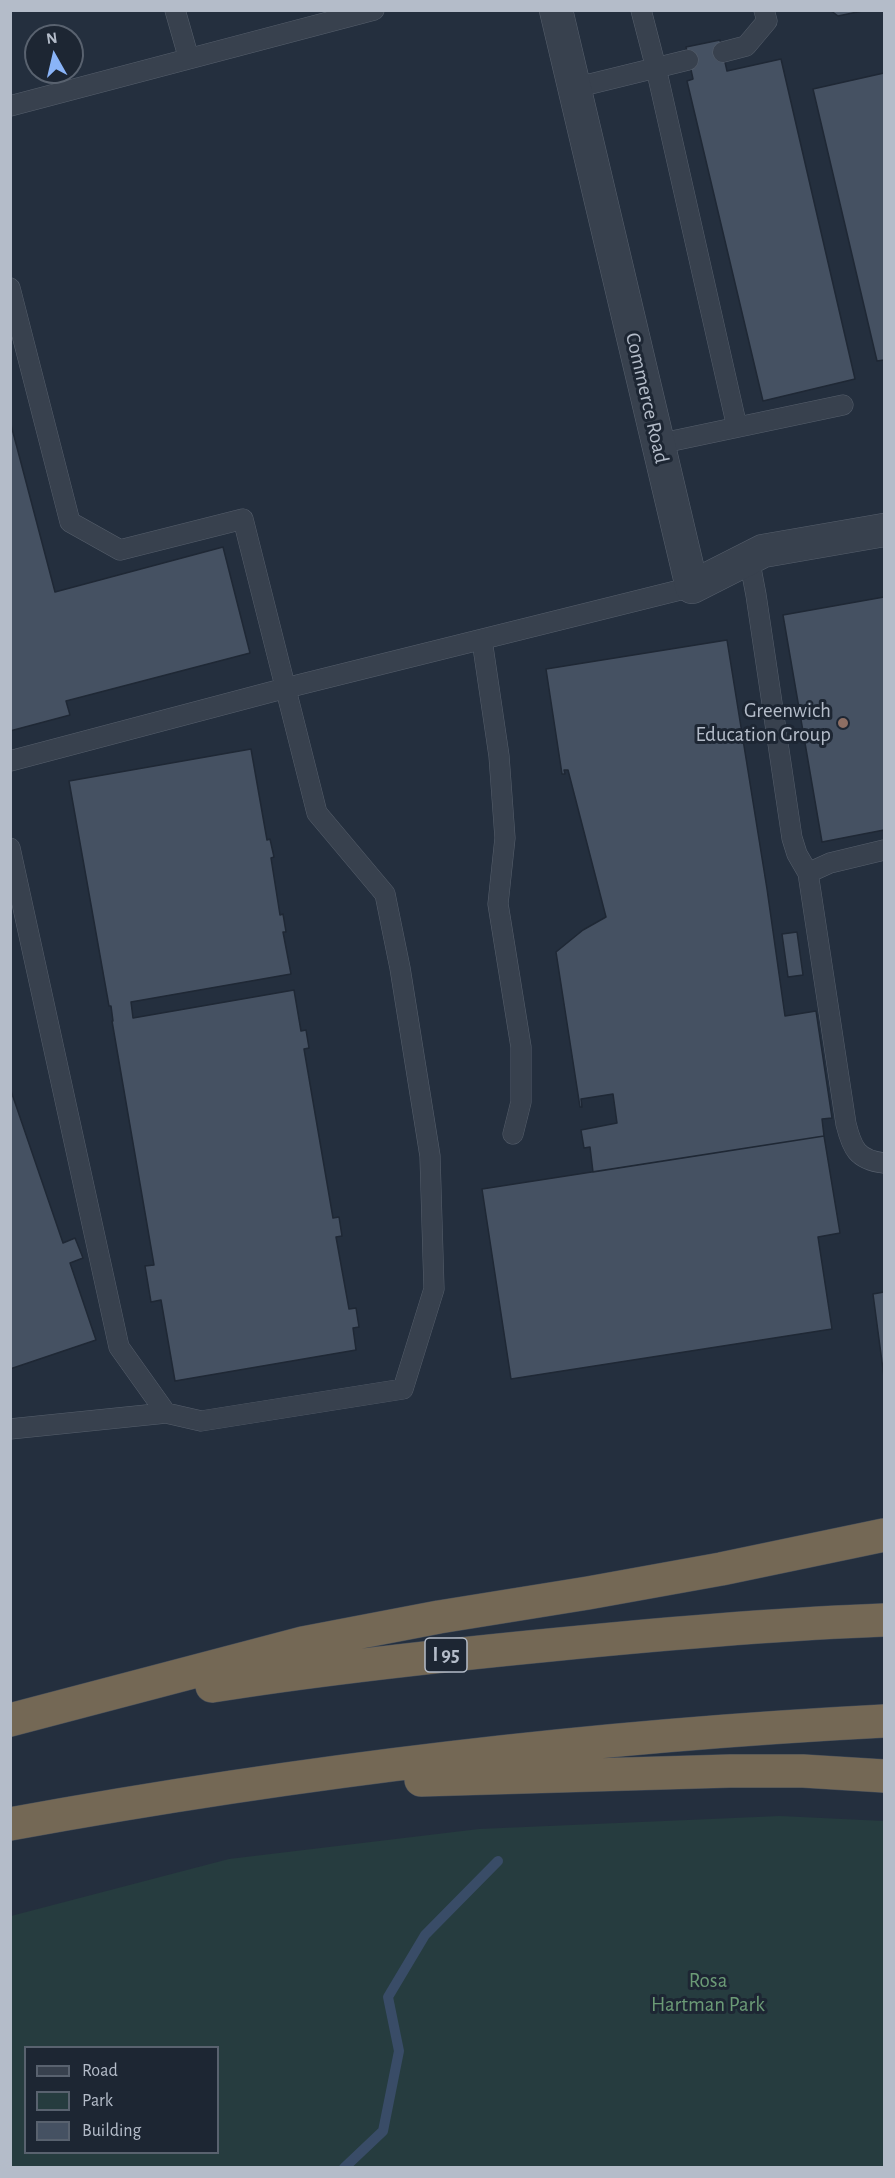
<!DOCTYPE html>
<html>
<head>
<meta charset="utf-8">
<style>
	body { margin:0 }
	#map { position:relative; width:895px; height:2178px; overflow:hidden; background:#242f3e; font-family:"Alegreya Sans",sans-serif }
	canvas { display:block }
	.frame { position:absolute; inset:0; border:12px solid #b4bcc9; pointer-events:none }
	.legend { position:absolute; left:24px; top:2046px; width:195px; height:108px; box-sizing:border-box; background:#1d2633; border:2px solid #59626f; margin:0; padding:8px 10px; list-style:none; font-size:18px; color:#b4bcc9 }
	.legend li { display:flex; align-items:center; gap:12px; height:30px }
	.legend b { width:30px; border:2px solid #59626f }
	.north { position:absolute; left:24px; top:24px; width:60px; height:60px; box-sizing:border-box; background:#1d2633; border:2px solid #59626f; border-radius:50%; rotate:352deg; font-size:16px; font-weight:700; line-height:24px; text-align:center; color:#b4bcc9 }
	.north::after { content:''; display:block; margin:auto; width:21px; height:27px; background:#8ab4f8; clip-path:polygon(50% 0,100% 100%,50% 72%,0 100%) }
</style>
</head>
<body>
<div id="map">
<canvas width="895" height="2178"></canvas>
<div class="frame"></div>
<ul class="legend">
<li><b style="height:8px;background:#38414e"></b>Road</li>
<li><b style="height:16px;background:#263c3f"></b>Park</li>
<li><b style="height:16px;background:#455162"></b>Building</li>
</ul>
<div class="north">N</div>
</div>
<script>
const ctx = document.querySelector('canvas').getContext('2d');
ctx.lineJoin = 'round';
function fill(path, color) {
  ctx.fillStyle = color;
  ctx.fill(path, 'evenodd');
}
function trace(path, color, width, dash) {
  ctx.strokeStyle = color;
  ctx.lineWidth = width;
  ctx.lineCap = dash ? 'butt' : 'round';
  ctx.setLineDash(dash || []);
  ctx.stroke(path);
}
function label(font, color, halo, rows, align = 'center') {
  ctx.font = font + ' "Alegreya Sans",sans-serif';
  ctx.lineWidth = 6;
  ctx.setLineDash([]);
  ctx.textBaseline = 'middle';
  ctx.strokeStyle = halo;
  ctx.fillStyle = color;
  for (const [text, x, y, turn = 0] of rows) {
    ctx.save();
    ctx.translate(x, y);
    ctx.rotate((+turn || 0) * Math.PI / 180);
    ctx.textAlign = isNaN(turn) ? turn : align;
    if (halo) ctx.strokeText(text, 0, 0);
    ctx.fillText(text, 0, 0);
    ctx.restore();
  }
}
const green = new Path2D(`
	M780 1816 884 1821V2167H11V1916L229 1859 479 1829ZM122 2047 218 2048V2152H26V2048Z`);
const stream = new Path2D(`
	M344 2168 383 2131 399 2051 388 1997 425 1935 498 1861`);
const building = new Path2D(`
	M830 10H867L838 16Z
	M720 40 727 71 781 59 855 379 763 401 687 81 693 79 686 47Z
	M884 73V360L877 361 813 89Z
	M10 421 55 592 223 547 250 653 66 701 70 715 10 731Z
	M884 597V830L822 842 783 615Z
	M727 640 767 889 785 1016 816 1011 832 1118 822 1119 824 1136 593 1172 590 1147 584 1148 581 1130 617 1123 613 1094 581 1099 582 1107H580L556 952 583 930 606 917 568 770H564L565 774H562L546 669Z
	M251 749 267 840 270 839 274 857 271 858 280 915 283 914 286 932H283L291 974 131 1002 133 1018 294 990 301 1031 306 1030 309 1048 304 1049 333 1218 339 1217 342 1236 336 1237 349 1309 356 1308 359 1327 353 1328 356 1350 175 1381 161 1300 151 1302 145 1266 154 1265 112 1021H113L111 1006H109L69 781Z
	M797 932 803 975 788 977 782 934Z
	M10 1088 63 1243 75 1238 83 1258 70 1263 96 1340 10 1369Z
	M824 1136 840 1233 818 1237 832 1329 511 1379 482 1189Z
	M884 1292V1377L873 1294Z`);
const service = new Path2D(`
	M175 10 189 59
	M641 10 656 68 737 427
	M723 52 746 46 767 21 764 10
	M574 88 688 60
	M10 106 374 10
	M10 288 70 522 120 550 243 519 317 813 385 894 400 968 430 1156 434 1289 403 1389 201 1421 166 1413 119 1347 10 848
	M658 444 843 405
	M749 558 756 595 792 838 797 854 808 873 846 1124C852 1148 857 1160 884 1163
	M482 640 499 756 505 838 498 904 521 1047V1102L513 1134
	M10 761 286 688 692 587
	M808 873 830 863 884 850
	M10 1429 166 1413`);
const minor = new Path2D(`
	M556 10 692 587 763 551 884 530`);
const motorway = new Path2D(`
	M212 1686C324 1668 437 1656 550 1645 661 1634 773 1624 884 1620
	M10 1720 303 1643 439 1617 588 1593 721 1569 884 1535
	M421 1780 730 1771H803L884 1776
	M10 1824C300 1771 591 1736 884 1721`);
const markers = [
	[843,723,6,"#8d6e63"]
];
const shields = [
	[446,1655,42]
];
const shieldNames = [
	["I 95",446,1655]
];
const streetNames = [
	["Commerce Road",647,398,77]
];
const poiNames = [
	["Greenwich",831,711],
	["Education Group",831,735]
];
const parkNames = [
	["Rosa",708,1981],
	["Hartman Park",708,2005]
];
fill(green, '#263c3f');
trace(stream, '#394c67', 10);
fill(building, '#455162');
trace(building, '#1f2835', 1.5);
trace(service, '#565f6c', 21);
trace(minor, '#565f6c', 34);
trace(motorway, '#434c59', 34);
trace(service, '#38414e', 20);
trace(minor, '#38414e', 33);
trace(motorway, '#746855', 33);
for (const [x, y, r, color] of markers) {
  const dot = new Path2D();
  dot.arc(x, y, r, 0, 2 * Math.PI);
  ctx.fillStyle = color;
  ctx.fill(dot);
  trace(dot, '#1d2633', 2);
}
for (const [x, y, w] of shields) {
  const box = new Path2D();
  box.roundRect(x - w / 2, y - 17, w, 34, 4.5);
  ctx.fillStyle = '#1d2633';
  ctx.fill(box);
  trace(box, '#b4bcc9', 1.5);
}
label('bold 20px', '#b4bcc9', null, shieldNames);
label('21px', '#b4bcc9', '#1d2633', streetNames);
label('21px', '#b4bcc9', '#1d2633', poiNames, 'right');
label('21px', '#6b9a76', '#1d2633', parkNames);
</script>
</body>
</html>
